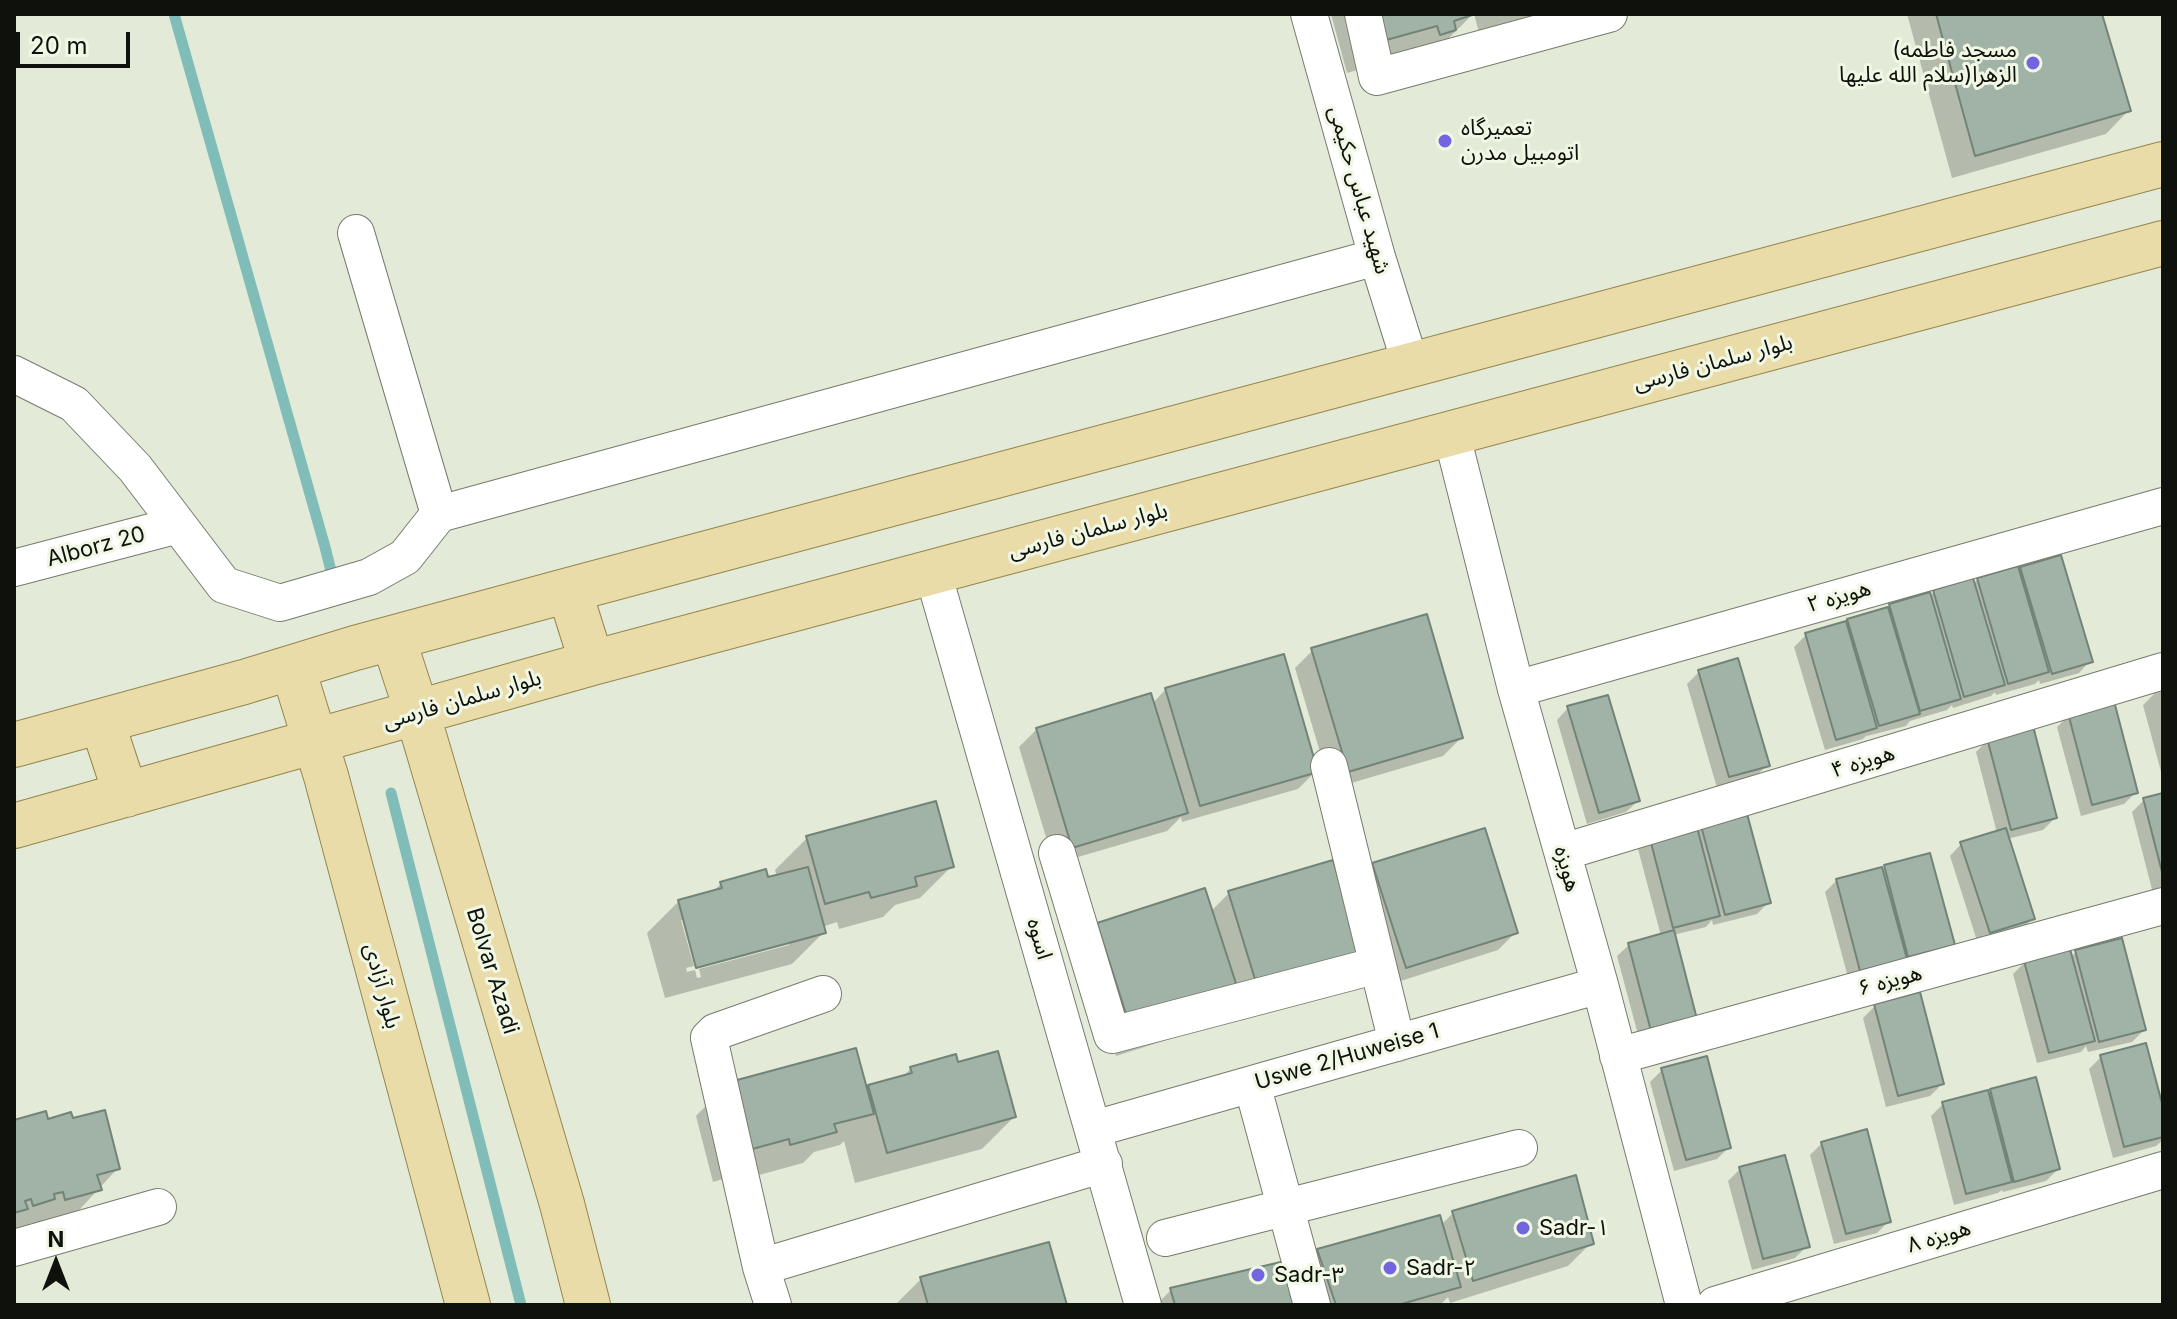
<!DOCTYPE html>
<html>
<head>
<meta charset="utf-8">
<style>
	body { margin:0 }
	#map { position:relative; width:2177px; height:1319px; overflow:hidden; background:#e3ead8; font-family:Inter,sans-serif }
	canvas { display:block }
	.frame { position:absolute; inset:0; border:16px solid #0f120c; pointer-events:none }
	.north { position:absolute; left:16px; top:1223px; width:80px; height:80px; -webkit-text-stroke:6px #f0f8e5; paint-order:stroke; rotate:0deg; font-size:22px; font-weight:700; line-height:32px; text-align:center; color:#0f120c }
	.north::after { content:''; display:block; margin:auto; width:28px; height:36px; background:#0f120c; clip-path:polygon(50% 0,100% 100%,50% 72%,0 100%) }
	.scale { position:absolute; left:16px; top:32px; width:114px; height:36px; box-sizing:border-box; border:4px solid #0f120c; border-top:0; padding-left:10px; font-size:24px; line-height:28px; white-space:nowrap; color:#0f120c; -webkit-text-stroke:6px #f0f8e5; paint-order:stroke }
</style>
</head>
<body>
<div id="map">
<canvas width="2177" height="1319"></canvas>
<div class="frame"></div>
<div class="north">N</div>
<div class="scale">20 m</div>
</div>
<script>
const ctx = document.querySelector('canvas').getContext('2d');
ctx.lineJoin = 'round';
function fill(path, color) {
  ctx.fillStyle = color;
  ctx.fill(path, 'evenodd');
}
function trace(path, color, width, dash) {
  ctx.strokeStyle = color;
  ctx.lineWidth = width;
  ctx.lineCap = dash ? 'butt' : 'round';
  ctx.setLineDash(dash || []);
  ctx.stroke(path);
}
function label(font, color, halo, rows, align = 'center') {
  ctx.font = font + ' Inter,"Noto Sans Arabic",sans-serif';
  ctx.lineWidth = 6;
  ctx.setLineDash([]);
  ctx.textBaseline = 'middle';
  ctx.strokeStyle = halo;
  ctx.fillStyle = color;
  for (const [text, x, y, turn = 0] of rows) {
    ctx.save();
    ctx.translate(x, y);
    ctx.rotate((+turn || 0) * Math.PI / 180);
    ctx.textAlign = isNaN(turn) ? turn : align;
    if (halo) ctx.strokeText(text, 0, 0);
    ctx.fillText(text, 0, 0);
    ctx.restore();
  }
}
const shadow = new Path2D(`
	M1331 14H1473L1441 46 1347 73Z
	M1474 14H1571L1481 40Z
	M1907 14H2100L2129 110 2106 134 1952 178Z
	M2021 569 2090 661 2079 673 2040 684 2039 680 2035 684 1996 695 1995 692 1991 696 1953 708 1952 705 1947 710 1910 721 1906 726 1867 736V735L1863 739 1825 750 1794 647 1806 635 1886 610 1890 606 1929 597 1934 592 1973 584 1978 579 2017 572Z
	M1313 650 1461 738 1443 756 1331 789 1295 668Z
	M1699 672 1767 765 1755 777 1717 788 1687 684Z
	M1166 689 1316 771 1298 789 1182 822 1181 817 1167 831 1054 864 1019 747 1037 729 1152 704Z
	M2163 691V779L2143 705 2155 693Z
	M1568 708 1638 801 1626 812 1587 824 1557 720Z
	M2069 715 2136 792 2124 804 2081 816 2057 727Z
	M1988 740 2055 818 2043 830 2007 839 2033 918 2021 930 1978 944 1950 856 1961 844 1997 833 1976 752Z
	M2163 795V899L2155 901 2132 812 2144 800Z
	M1701 824 1769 902 1757 914 1713 925 1712 920 1706 927 1673 935 1696 1022 1641 1046 1617 956 1629 945 1661 936 1638 849 1650 837Z
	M807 838 952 866 920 898 895 905 883 917 839 929 837 922 822 927 824 932 792 964 665 998 647 933 679 901 712 892 721 884 767 880 777 877 775 870ZM681 920 789 941V945L699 969 701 977 697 978 695 970 687 972 686 968 694 966Z
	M1374 865 1516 932 1498 950 1388 985 1356 883Z
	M1885 867 1952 945 1849 981 1825 892 1837 880 1881 871Z
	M1229 893 1362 967 1223 1022 1116 1056 1080 943 1098 925 1210 912Z
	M2076 952 2144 1030 2132 1042 2088 1052 2086 1046 2081 1052 2037 1063 2013 974 2025 962 2070 958Z
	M1875 1006 1942 1084 1930 1096 1886 1107 1863 1018Z
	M2101 1057 2163 1115V1140L2156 1146 2113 1158 2089 1069Z
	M957 1065 1014 1117 982 1149 855 1183 844 1141 840 1145 814 1152 803 1163 759 1175 757 1169 713 1182 696 1116 727 1084 865 1091 869 1087 902 1078 911 1068Z
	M1662 1070 1729 1147 1717 1159 1674 1171 1650 1082Z
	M1991 1091 2058 1169 2046 1181 2003 1192 2002 1190 1998 1193 1954 1205 1931 1116 1943 1104 1987 1095Z
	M47 1121 118 1168 68 1222 33 1230 31 1223 21 1230 14 1233V1122Z
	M1822 1143 1889 1221 1877 1233 1834 1244 1810 1155Z
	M1740 1169 1807 1246 1795 1258 1752 1270 1728 1181Z
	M1453 1213 1591 1243 1568 1266 1450 1303 1448 1297 1440 1305H1306L1295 1274 1318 1251 1441 1225Z
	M921 1279 1065 1305H895Z
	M1171 1290 1296 1305H1156Z`);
const stream = new Path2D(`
	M174 14 325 547 334 583
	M391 793 521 1305`);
const building = new Path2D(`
	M1371 14H1475L1454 21 1456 30 1440 35 1437 26 1379 42Z
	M1936 14H2102L2131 111 1975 156Z
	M2061 555 2093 662 2052 674 2020 567Z
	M2018 566 2049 672 2008 684 1977 578Z
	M1973 578 2005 685 1964 697 1933 590Z
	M1930 592 1961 699 1920 711 1889 604Z
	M1888 607 1920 714 1879 726 1847 619Z
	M1427 614 1463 738 1348 772 1311 648Z
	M1846 621 1877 728 1836 740 1805 633Z
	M1284 654 1318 772 1200 806 1165 688Z
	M1738 658 1770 766 1729 777 1698 670Z
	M1151 693 1188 813 1072 848 1036 728Z
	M1608 695 1640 801 1599 813 1567 706Z
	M2114 701 2138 793 2092 805 2068 713Z
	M2033 726 2057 818 2011 830 1987 738Z
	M2163 793V876L2143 798Z
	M936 801 954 867 915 877 917 886 871 898 869 892 825 904 806 836Z
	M1746 810 1771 903 1725 915 1700 822Z
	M1696 823 1720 916 1673 928 1649 835Z
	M1485 828 1518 933 1406 968 1372 863Z
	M2006 828 2035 919 1990 933 1960 842Z
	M1930 853 1955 945 1908 957 1884 865Z
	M1333 860 1365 968 1261 999 1228 891Z
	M808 867 826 933 696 968 678 900 722 888 720 882 766 869 768 877Z
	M1882 867 1907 959 1860 971 1836 879Z
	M1205 888 1243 1005 1134 1039 1097 923Z
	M1674 930 1698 1023 1652 1035 1628 943Z
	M2122 938 2146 1030 2099 1042 2075 950Z
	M2070 949 2095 1041 2049 1053 2024 961Z
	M1920 992 1944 1084 1898 1096 1874 1004Z
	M2146 1043 2163 1107V1137L2124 1147 2100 1055Z
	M856 1048 874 1114 834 1124 837 1132 790 1145 789 1139 745 1151 726 1083Z
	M998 1051 1016 1117 887 1153 868 1085 912 1073 910 1067 956 1054 958 1062Z
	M1707 1056 1731 1148 1686 1160 1661 1068Z
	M2036 1077 2060 1169 2014 1182 1990 1089Z
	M1988 1090 2012 1182 1966 1194 1942 1102Z
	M105 1110 120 1169 97 1175 102 1190 65 1200 63 1192 54 1194 55 1199 33 1206 31 1199 25 1201 28 1209 14 1213V1120L46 1111 48 1119 71 1112 73 1118Z
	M1867 1129 1891 1222 1846 1234 1821 1142Z
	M1785 1155 1810 1247 1763 1259 1739 1167Z
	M1576 1175 1594 1244 1473 1281 1452 1211Z
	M1440 1215 1461 1287 1398 1305H1336L1317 1249Z
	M1049 1242 1067 1305H928L920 1277Z
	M1285 1261 1298 1305H1175L1170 1288Z`);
const minor = new Path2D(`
	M1309 14 1377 257 1411 366
	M1363 14 1377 77 1609 14
	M356 233 439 514 1377 257
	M14 374 74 404 135 468 224 585 280 603 369 577 405 557 439 514
	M1451 432 1516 689 1600 985 1684 1305
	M14 568 178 525
	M933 573 1143 1305
	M1516 689 2163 506
	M1329 766 1397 1043
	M1563 852 2163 671
	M1057 853 1112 1035 1378 965
	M823 994 715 1032 709 1038 761 1267 1104 1164
	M1618 1056 2163 906
	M1252 1084 1312 1305
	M1094 1129 1600 985
	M1165 1238 1519 1148
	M14 1248 158 1207
	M761 1267 773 1305
	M1715 1305 2163 1170`);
const major = new Path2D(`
	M569 590 592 663
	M393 638 417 712 562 1204 588 1305
	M293 669 326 776 468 1305
	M102 722 126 795
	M14 745 244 682 355 648 569 590 2163 164
	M14 826 592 663 2163 243`);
const markers = [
	[2033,63,8,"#7265df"],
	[1445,141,8,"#7265df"],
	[1523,1228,8,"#7265df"],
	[1390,1268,8,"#7265df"],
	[1258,1275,8,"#7265df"]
];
const poiNames = [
	["(مسجد فاطمه",2017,50,"right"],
	["الزهرا(سلام الله علیها",2017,75,"right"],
	["تعمیرگاه",1461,128],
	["اتومبیل مدرن",1461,153],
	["Sadr-۱",1539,1228],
	["Sadr-۲",1406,1268],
	["Sadr-۳",1274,1275]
];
const streetNames = [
	["شهید عباس حکیمی",1359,190,74],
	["بلوار سلمان فارسی",1713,363,-15],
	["بلوار سلمان فارسی",1088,531,-15],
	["Alborz 20",96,547,-15],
	["هویزه ۲",1839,597,-16],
	["بلوار سلمان فارسی",462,700,-16],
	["هویزه ۴",1863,762,-17],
	["هویزه",1567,869,74],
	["اسوه",1039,939,74],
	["Bolvar Azadi",492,971,73],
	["هویزه ۶",1890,981,-15],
	["بلوار آزادی",382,986,75],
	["Uswe 2/Huweise 1",1347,1057,-16],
	["هویزه ۸",1939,1237,-17]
];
fill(shadow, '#0003');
trace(stream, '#81bdb8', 11);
fill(building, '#a1b3a7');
trace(building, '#728378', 2);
trace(minor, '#767c6c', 38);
trace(major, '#94864d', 46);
trace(minor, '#fff', 36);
trace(major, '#eadca9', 44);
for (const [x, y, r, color] of markers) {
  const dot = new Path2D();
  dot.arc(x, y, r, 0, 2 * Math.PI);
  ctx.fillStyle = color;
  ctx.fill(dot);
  trace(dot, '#f0f8e5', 3);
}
label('22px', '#0f120c', '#f0f8e5', poiNames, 'left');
label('22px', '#0f120c', '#f0f8e5', streetNames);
</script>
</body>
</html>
